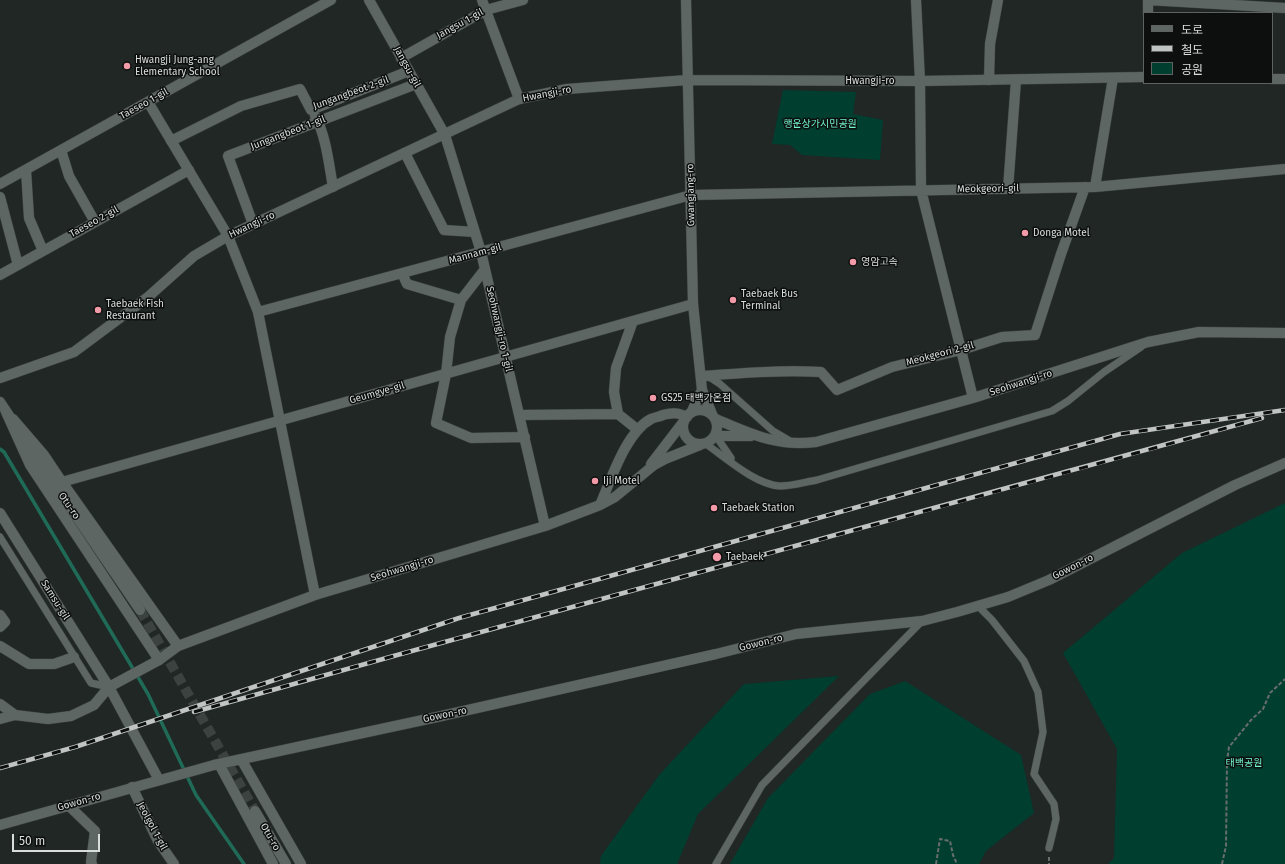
<!DOCTYPE html>
<html>
<head>
<meta charset="utf-8">
<style>
	body { margin:0 }
	#map { position:relative; width:1285px; height:864px; overflow:hidden; background:#202725; font-family:"Fira Sans","Noto Sans KR",sans-serif }
	canvas { display:block }
	.legend { position:absolute; left:1143px; top:12px; width:130px; height:72px; box-sizing:border-box; background:#0c0f0e; border:1px solid #5e6260; margin:0; padding:5px 7px; list-style:none; font-size:12px; color:#d9dedc }
	.legend li { display:flex; align-items:center; gap:8px; height:20px }
	.legend b { width:20px; border:1px solid #5e6260 }
	.scale { position:absolute; left:12px; top:834px; width:88px; height:18px; box-sizing:border-box; border:2px solid #d9dedc; border-top:0; padding-left:5px; font-size:12px; line-height:14px; white-space:nowrap; color:#d9dedc; -webkit-text-stroke:3px #0c0f0e; paint-order:stroke }
</style>
</head>
<body>
<div id="map">
<canvas width="1285" height="864"></canvas>
<ul class="legend">
<li><b style="height:5px;background:#5e6663"></b>도로</li>
<li><b style="height:5px;background:#c0c5c3"></b>철도</li>
<li><b style="height:11px;background:#003e2f"></b>공원</li>
</ul>
<div class="scale">50 m</div>
</div>
<script>
const ctx = document.querySelector('canvas').getContext('2d');
ctx.lineJoin = 'round';
function fill(path, color) {
  ctx.fillStyle = color;
  ctx.fill(path, 'evenodd');
}
function trace(path, color, width, dash) {
  ctx.strokeStyle = color;
  ctx.lineWidth = width;
  ctx.lineCap = dash ? 'butt' : 'round';
  ctx.setLineDash(dash || []);
  ctx.stroke(path);
}
function label(font, color, halo, rows, align = 'center') {
  ctx.font = font + ' "Fira Sans","Noto Sans KR",sans-serif';
  ctx.lineWidth = 3;
  ctx.setLineDash([]);
  ctx.textBaseline = 'middle';
  ctx.strokeStyle = halo;
  ctx.fillStyle = color;
  for (const [text, x, y, turn = 0] of rows) {
    ctx.save();
    ctx.translate(x, y);
    ctx.rotate((+turn || 0) * Math.PI / 180);
    ctx.textAlign = isNaN(turn) ? turn : align;
    if (halo) ctx.strokeText(text, 0, 0);
    ctx.fillText(text, 0, 0);
    ctx.restore();
  }
}
const green = new Path2D(`
	M783 90 856 92 853 114 883 120 880 160 802 155 790 145 772 144Z
	M1285 503V864H1108L1114 858 1117 749 1063 653 1182 553Z
	M839 676 698 814 677 864H600L601 856 659 775 744 684Z
	M905 681 1021 755 1034 813 986 851 979 864H730L768 798 870 694Z`);
const stream = new Path2D(`
	M0 449 4 452 148 694 196 795 244 864`);
const secondaryTunnel = new Path2D(`
	M140 610 255 811`);
const path = new Path2D(`
	M1049 857V864
	M936 864 940 839 950 841 953 855 957 864
	M1222 864 1226 846 1227 761 1229 747 1251 720 1263 709 1270 693 1285 679`);
const lane = new Path2D(`
	M706 377 711 378 720 384 773 431 790 441
	M716 436 731 458
	M706 444C726 458 756 485 780 486 792 486 805 482 817 480L1052 411 1068 401 1104 372 1141 347
	M0 537 91 683 109 687
	M978 606 992 620 1024 661 1038 692 1043 732 1034 774 1054 804 1056 819 1049 848
	M716 864 762 785 922 621`);
const street = new Path2D(`
	M369 0 445 135 481 252 545 526
	M482 0 519 99
	M916 0 920 81 921 190 973 398
	M1148 0 1285 8
	M1148 13V0
	M401 58 486 10 523 0
	M989 80 990 44 998 0
	M148 102 228 236 258 312 315 595
	M315 116C326 135 329 165 333 187
	M171 141 241 106 300 89 311 110 409 71
	M61 150 69 176 95 222
	M405 153 444 230 475 232
	M26 170 29 218 43 251
	M0 184 331 0
	M1095 187 1113 78
	M1008 189 1016 80
	M0 197 18 265
	M253 224 228 156 416 84
	M485 269 461 300 450 337 446 374 436 423 471 438 525 437
	M402 273 407 284 461 300
	M0 275 189 170
	M258 312 691 195 1095 187 1285 169
	M633 321 616 368 614 392 618 414 638 430
	M701 376C741 373 781 370 821 372L837 390 892 367 961 350 1002 337 1035 335 1061 254 1085 187
	M519 415 618 414
	M716 419C751 434 777 447 816 442L973 398 1148 342 1199 332 1285 333
	M716 436H751
	M651 464 684 421
	M62 482 693 304
	M600 505C611 480 626 432 651 419 655 417 659 417 663 415 672 413 678 412 687 417
	M0 513 109 687 159 780
	M0 615 5 622 0 627
	M0 646 29 664H54L74 657
	M0 704 15 715
	M0 719 15 715 48 719 71 716 94 705 109 687 159 660 178 646 315 595 545 526 600 505 615 497 654 465 665 459 700 445
	M132 787 158 841 174 864
	M68 805 95 831 91 862 92 864`);
const secondary = new Path2D(`
	M686 0 693 304 702 390 712 414
	M1272 79H1285
	M0 378 74 352 148 297 194 256 228 236 519 99 567 89 687 80 920 81 1144 77
	M0 402 10 417
	M683 427a17 17 0 1 1 34 0a17 17 0 1 1-34 0Z
	M6 412 30 465 159 660
	M691 413 702 390
	M13 419 44 455 62 482 178 646
	M25 441 140 610
	M241 759 301 864
	M219 764 273 864
	M255 811 286 864
	M0 825 214 765 437 717 716 654 796 634 922 621 957 612 1008 597 1049 580 1235 485 1285 463`);
const rail = new Path2D(`
	M194 712C549 611 906 518 1262 418
	M0 768 75 747 459 618 1120 434 1285 410`);
const markers = [
	[127,66,4,"#f39aa8"],
	[1025,233,4,"#f39aa8"],
	[853,262,4,"#f39aa8"],
	[733,300,4,"#f39aa8"],
	[98,310,4,"#f39aa8"],
	[653,398,4,"#f39aa8"],
	[595,481,4,"#f39aa8"],
	[714,508,4,"#f39aa8"],
	[717,557,5,"#f39aa8"]
];
const streetNames = [
	["Jangsu 1-gil",460,24,-29],
	["Jangsu-gil",407,67,61],
	["Hwangji-ro",870,81],
	["Jungangbeot 2-gil",351,93,-20],
	["Hwangji-ro",547,94,-11],
	["Taeseo 1-gil",144,104,-29],
	["Jungangbeot 1-gil",288,133,-21],
	["Meokgeori-gil",988,189,-1],
	["Gwangjang-ro",691,195,-91],
	["Taeseo 2-gil",94,222,-29],
	["Hwangji-ro",252,225,-25],
	["Mannam-gil",475,254,-15],
	["Seohwangji-ro 1-gil",499,329,77],
	["Meokgeori 2-gil",940,354,-15],
	["Seohwangji-ro",1021,383,-18],
	["Geumgye-gil",377,393,-16],
	["Otu-ro",69,506,56],
	["Gowon-ro",1073,567,-27],
	["Seohwangji-ro",402,569,-17],
	["Samsu-gil",55,600,58],
	["Gowon-ro",761,643,-14],
	["Gowon-ro",445,715,-12],
	["Gowon-ro",79,802,-16],
	["Jeolgol 1-gil",152,826,62],
	["Otu-ro",270,837,60]
];
const poiNames = [
	["Hwangji Jung-ang",135,60],
	["Elementary School",135,72],
	["Donga Motel",1033,233],
	["영암고속",861,262],
	["Taebaek Bus",741,294],
	["Terminal",741,306],
	["Taebaek Fish",106,304],
	["Restaurant",106,316],
	["GS25 태백가온점",661,398],
	["Iji Motel",603,481],
	["Taebaek Station",722,508],
	["Taebaek",726,557]
];
const parkNames = [
	["행운상가시민공원",820,124],
	["태백공원",1244,763]
];
fill(green, '#003e2f');
trace(stream, '#206b57', 3.5);
trace(secondaryTunnel, '#3c4240', 10, [10, 5]);
trace(lane, '#3c413f', 8);
trace(street, '#3c413f', 11);
trace(secondary, '#3c413f', 11);
trace(path, '#676e6c', 2, [4, 2]);
trace(lane, '#5e6663', 7);
trace(street, '#5e6663', 10);
trace(secondary, '#5e6663', 10);
trace(rail, '#c0c5c3', 4.5);
trace(rail, '#0c0f0e', 3, [9]);
for (const [x, y, r, color] of markers) {
  const dot = new Path2D();
  dot.arc(x, y, r, 0, 2 * Math.PI);
  ctx.fillStyle = color;
  ctx.fill(dot);
  trace(dot, '#0c0f0e', 1.5);
}
label('10px', '#d9dedc', '#0c0f0e', streetNames);
label('10px', '#d9dedc', '#0c0f0e', poiNames, 'left');
label('10px', '#72f6cf', '#0c0f0e', parkNames);
</script>
</body>
</html>
